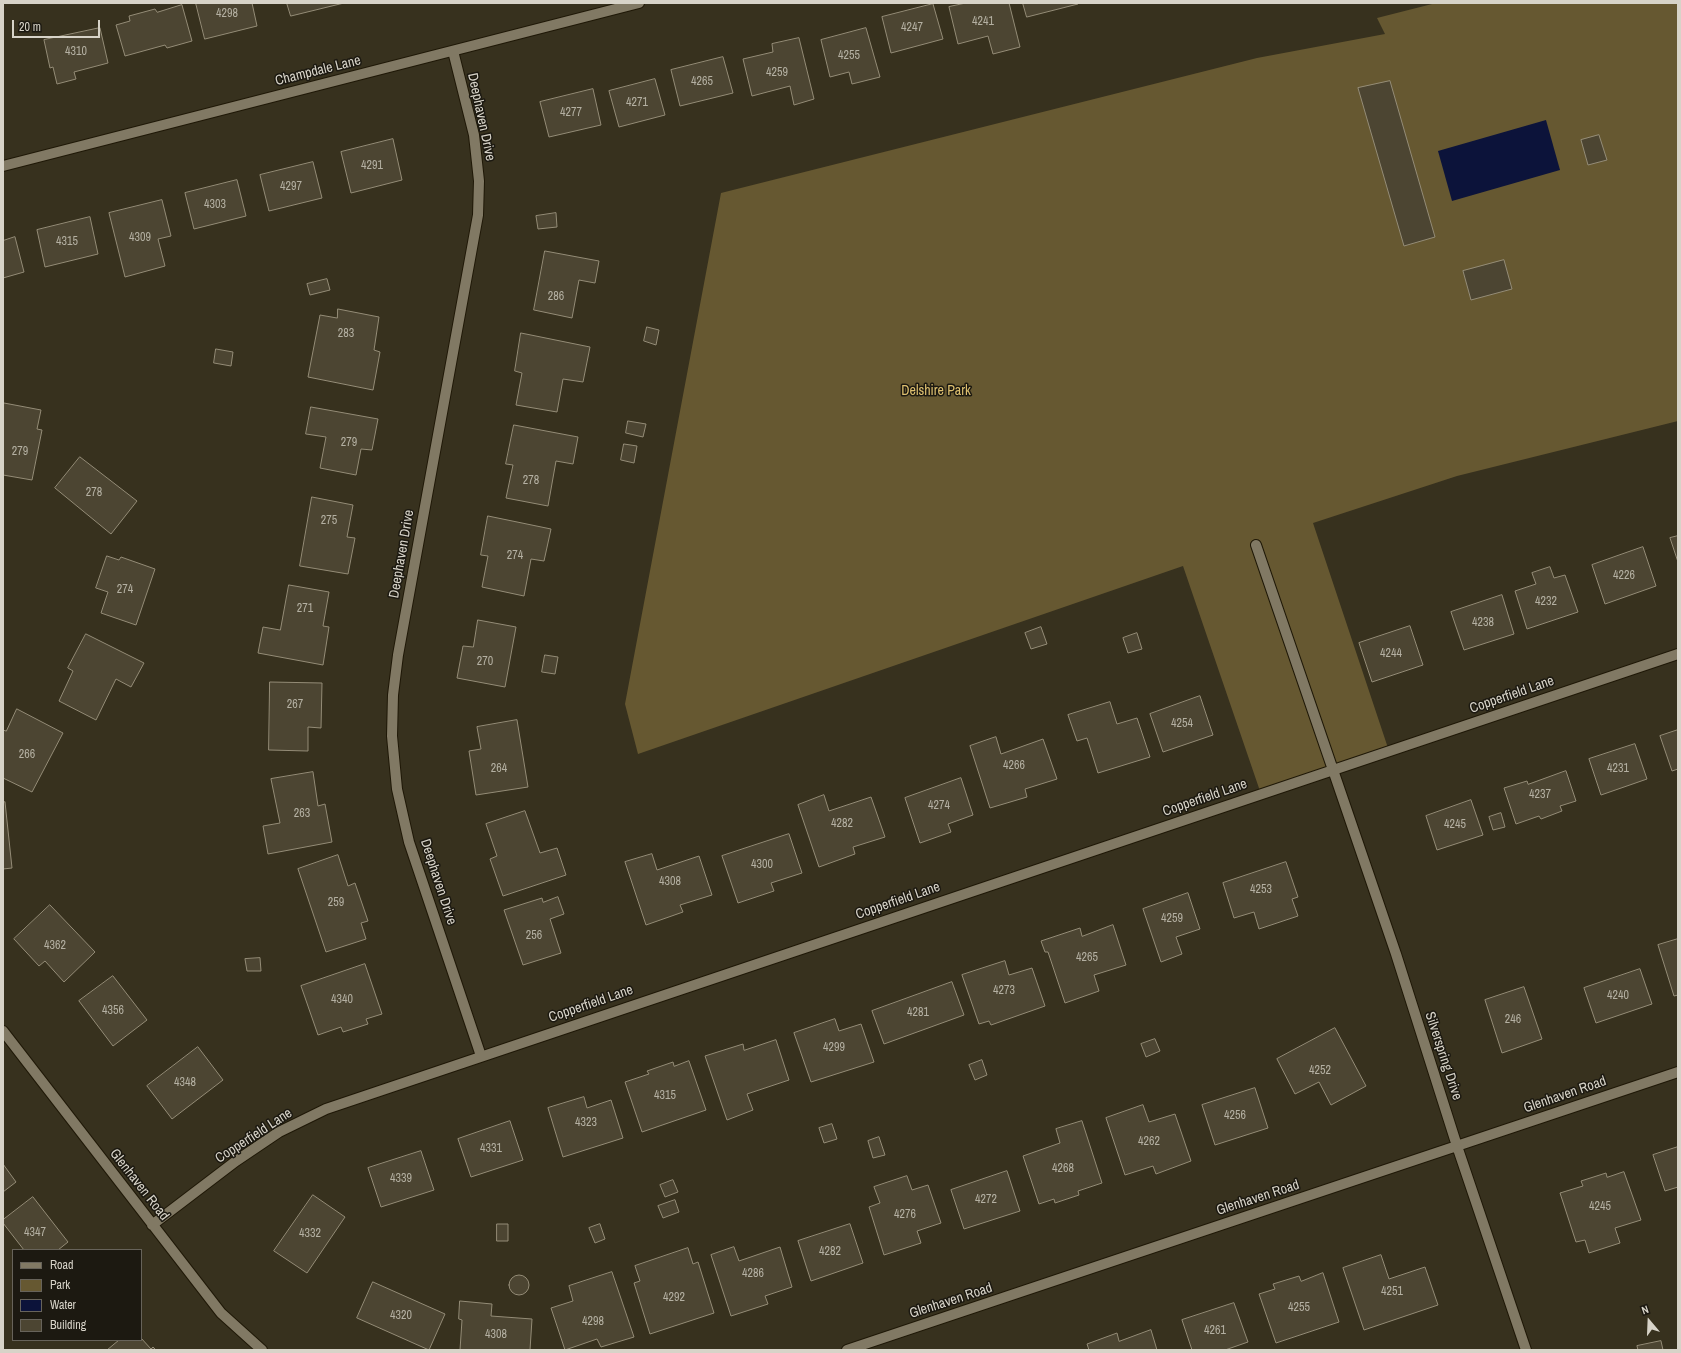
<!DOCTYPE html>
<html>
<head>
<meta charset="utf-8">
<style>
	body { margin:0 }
	#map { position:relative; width:1681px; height:1353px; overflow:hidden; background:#37311e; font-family:"Archivo Narrow",sans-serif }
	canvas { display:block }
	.frame { position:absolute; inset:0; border:4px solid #d7d3c8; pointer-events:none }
	.legend { position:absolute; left:12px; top:1249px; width:130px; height:92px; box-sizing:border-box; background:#1c1911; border:1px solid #67635a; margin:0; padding:5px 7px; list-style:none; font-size:12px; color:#d7d3c8 }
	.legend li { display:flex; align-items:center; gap:8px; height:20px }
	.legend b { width:20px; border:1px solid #67635a }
	.north { position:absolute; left:1629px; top:1301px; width:40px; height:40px; -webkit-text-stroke:3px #1c1911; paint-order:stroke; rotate:341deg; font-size:11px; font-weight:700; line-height:16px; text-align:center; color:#d7d3c8 }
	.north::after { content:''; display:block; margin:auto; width:14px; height:18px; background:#d7d3c8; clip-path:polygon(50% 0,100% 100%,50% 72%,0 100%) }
	.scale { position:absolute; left:12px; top:20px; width:88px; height:18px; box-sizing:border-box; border:2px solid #d7d3c8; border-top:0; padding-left:5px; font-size:12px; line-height:14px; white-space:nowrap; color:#d7d3c8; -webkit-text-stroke:3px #1c1911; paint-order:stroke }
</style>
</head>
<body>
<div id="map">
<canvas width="1681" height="1353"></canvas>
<div class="frame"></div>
<ul class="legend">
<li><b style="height:5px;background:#817964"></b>Road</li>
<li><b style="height:11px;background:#665831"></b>Park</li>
<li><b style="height:11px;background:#0c133a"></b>Water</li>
<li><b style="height:11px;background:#4c4532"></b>Building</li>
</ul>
<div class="north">N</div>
<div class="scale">20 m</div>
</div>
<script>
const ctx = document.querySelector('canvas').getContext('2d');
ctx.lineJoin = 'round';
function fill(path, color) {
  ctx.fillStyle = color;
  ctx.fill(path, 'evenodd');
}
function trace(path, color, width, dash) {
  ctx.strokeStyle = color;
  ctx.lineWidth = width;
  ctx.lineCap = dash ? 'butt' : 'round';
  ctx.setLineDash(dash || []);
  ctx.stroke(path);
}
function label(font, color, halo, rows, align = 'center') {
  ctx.font = font + ' "Archivo Narrow",sans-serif';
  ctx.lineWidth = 3;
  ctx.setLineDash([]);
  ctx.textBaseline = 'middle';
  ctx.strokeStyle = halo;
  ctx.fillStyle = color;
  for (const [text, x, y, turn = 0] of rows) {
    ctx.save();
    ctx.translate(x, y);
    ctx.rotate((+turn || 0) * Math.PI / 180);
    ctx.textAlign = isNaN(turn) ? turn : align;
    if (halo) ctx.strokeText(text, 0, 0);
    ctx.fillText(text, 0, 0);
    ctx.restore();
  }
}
const green = new Path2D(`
	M1436 3H1678V421L1457 476 1313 523 1389 751 1261 794 1183 566 638 754 625 704 721 193 1257 58 1385 34 1377 18Z`);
const water = new Path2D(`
	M1546 120 1560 170 1452 201 1438 151Z`);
const building = new Path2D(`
	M196 3H252L257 26 205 39Z
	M287 3H344L291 16Z
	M966 3H1009L1020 47 993 54 988 36 958 44 949 7Z
	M1023 3H1078V4L1027 17Z
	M933 4 943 39 891 53 882 17Z
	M182 5 192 41 167 48 165 45 125 56 116 25 130 21 129 16 155 9 157 12Z
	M100 28 108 63 74 72 76 79 57 84 53 67 50 68 44 40Z
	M866 28 880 77 852 84 849 72 830 77 821 40Z
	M799 38 814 99 794 105 790 86 752 96 743 59 773 52 772 44Z
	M723 57 733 93 680 106 671 70Z
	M655 79 665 115 619 127 609 91Z
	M1390 81 1435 237 1404 246 1358 88Z
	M593 89 601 125 549 137 540 102Z
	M1599 135 1607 160 1588 165 1581 140Z
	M393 139 402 180 351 193 341 152Z
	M313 162 322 198 269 211 260 175Z
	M237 180 246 216 194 229 185 193Z
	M162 200 171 236 158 239 165 266 125 277 109 213Z
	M556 213 557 227 538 229 536 216Z
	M90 217 98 254 45 267 37 230Z
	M15 237 24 272 3 278V241Z
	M545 251 599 261 595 283 579 280 572 318 534 310Z
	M1504 260 1512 289 1471 300 1463 271Z
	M327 279 330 290 310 295 307 284Z
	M338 309 379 317 374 350 380 352 373 390 308 377 320 315 337 318Z
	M647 327 659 330 656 345 644 341Z
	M521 333 590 347 583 382 563 379 557 412 516 405 522 373 515 371Z
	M216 349 233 352 231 366 214 363Z
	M4 403 41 410 37 429 42 430 32 480 3 475Z
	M311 407 378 419 372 450 361 449 356 475 320 468 326 437 306 434Z
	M628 421 646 424 643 437 626 433Z
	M514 425 578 437 573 464 556 461 548 506 506 498 513 465 506 464Z
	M624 444 637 446 634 463 621 460Z
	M80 457 137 501 111 534 55 488Z
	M312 497 353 505 347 537 355 538 348 574 300 566Z
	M488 516 551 529 544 561 531 559 524 596 482 587 488 556 481 555Z
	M1678 536V562L1670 538Z
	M1643 547 1656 586 1605 604 1592 565Z
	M107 556 119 560 121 557 155 569 136 625 101 613 108 592 96 588Z
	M1550 567 1554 578 1565 575 1578 612 1527 629 1515 591 1536 584 1532 573Z
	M289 585 329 592 323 626 329 627 323 665 258 653 263 627 280 630Z
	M1502 595 1514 634 1464 650 1451 612Z
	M478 620 516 627 505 687 457 678 463 646 473 647Z
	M1410 626 1423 665 1372 682 1359 643Z
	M1041 627 1047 644 1031 649 1025 633Z
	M1137 633 1142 649 1128 653 1123 638Z
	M86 634 144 663 131 687 116 679 96 720 59 701 73 671 68 668Z
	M545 655 558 657 555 674 542 672Z
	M270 682 322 683 321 728 308 727V751L269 750Z
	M1200 696 1213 735 1163 752 1150 714Z
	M1110 702 1117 724 1137 718 1150 757 1098 773 1087 738 1077 741 1068 715Z
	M17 709 63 733 32 792 3 778V730L6 731Z
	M517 720 528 787 476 795 469 751 481 749 477 727Z
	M1678 730V769L1672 771 1660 736Z
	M996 737 1001 754 1043 739 1057 779 1025 789 1027 797 990 808 970 746Z
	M1635 744 1647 779 1601 795 1589 759Z
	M1566 771 1576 801 1560 806 1562 811 1541 819 1539 816 1516 824 1504 788 1527 781 1528 784Z
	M313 772 318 806 325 804 332 842 268 854 263 826 280 823 271 779Z
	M961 778 973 815 948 824 951 832 920 843 905 798Z
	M824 795 829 811 871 797 885 837 853 847 855 854 819 867 798 805Z
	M1471 800 1483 835 1437 850 1426 816Z
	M5 802 12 868 3 869V803Z
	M525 811 540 853 557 848 566 875 503 896 490 859 497 856 486 824Z
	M1501 813 1505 827 1493 830 1489 817Z
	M789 834 802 873 771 883 774 891 738 903 722 856Z
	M652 854 657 870 699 856 712 895 680 905 683 912 646 925 625 862Z
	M338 855 348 886 355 883 368 921 361 923 366 939 326 952 298 869Z
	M1286 862 1298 897 1292 899 1298 916 1259 929 1254 912 1234 918 1223 883Z
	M1188 893 1200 929 1176 937 1182 954 1161 962 1143 909Z
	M558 897 564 914 550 919 561 953 523 965 504 910 542 898 543 902Z
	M50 905 95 952 64 982 45 961 39 966 14 939Z
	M1113 925 1126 965 1094 975 1099 991 1065 1003 1048 952H1045L1041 941 1080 928 1082 936Z
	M1678 939V995L1674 996 1658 945Z
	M260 958 261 971H247L245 959Z
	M1005 961 1009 975 1032 968 1045 1006 991 1025 989 1021 979 1024 962 975Z
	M365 964 382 1014 366 1019 368 1024 343 1032 341 1027 318 1035 301 986Z
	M1640 969 1652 1004 1596 1023 1584 988Z
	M113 976 147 1020 113 1046 79 1001Z
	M952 982 964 1015 884 1044 872 1011Z
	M1524 987 1542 1039 1502 1053 1485 1000Z
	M835 1019 839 1031 861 1024 874 1062 811 1082 794 1033Z
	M1335 1028 1366 1086 1331 1105 1319 1082 1295 1094 1277 1059Z
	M1155 1039 1160 1051 1146 1057 1141 1044Z
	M776 1040 789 1080 747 1094 753 1110 727 1120 705 1056 743 1044 744 1050Z
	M198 1047 223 1080 172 1119 147 1086Z
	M982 1060 987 1075 975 1080 969 1065Z
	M689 1061 706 1110 642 1132 625 1082 649 1074 647 1071 673 1062 674 1066Z
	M1255 1088 1268 1128 1215 1145 1202 1105Z
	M584 1097 587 1108 611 1100 623 1138 563 1157 548 1108Z
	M1143 1105 1149 1122 1175 1114 1191 1161 1156 1174 1153 1166 1125 1175 1106 1118Z
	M510 1121 523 1160 471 1177 458 1139Z
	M1082 1121 1102 1183 1078 1191 1079 1195 1055 1203 1054 1199 1039 1204 1023 1156 1060 1143 1056 1129Z
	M832 1124 837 1139 824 1143 819 1128Z
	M879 1137 885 1155 873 1158 868 1141Z
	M1678 1147V1187L1665 1191 1653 1155Z
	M421 1151 434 1190 381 1207 368 1168Z
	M3 1164 16 1182 3 1192Z
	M1007 1171 1020 1211 964 1229 951 1190Z
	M1624 1172 1641 1220 1615 1228 1620 1243 1589 1253 1585 1240 1576 1242 1560 1193 1583 1186 1581 1181 1606 1173 1607 1177Z
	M907 1176 912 1190 928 1185 941 1223 917 1231 921 1243 884 1255 869 1207 880 1203 874 1187Z
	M673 1180 678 1192 665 1197 660 1185Z
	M313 1195 345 1217 307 1273 274 1251Z
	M33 1197 68 1242 58 1250H24L3 1223V1220Z
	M675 1200 679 1212 663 1218 658 1206Z
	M497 1224H508V1241H497Z
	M600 1224 605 1239 595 1243 589 1228Z
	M850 1224 863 1263 811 1281 798 1241Z
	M734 1247 739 1261 780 1247 792 1287 765 1296 768 1304 731 1316 711 1255Z
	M688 1248 693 1264 698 1262 714 1313 650 1334 634 1283 640 1281 635 1266Z
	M1381 1255 1389 1279 1425 1267 1438 1305 1364 1330 1343 1268Z
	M612 1272 634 1337 601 1347 597 1339 565 1350 551 1308 573 1301 569 1286Z
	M1323 1273 1339 1322 1276 1343 1259 1294 1275 1289 1273 1284 1299 1276 1301 1281Z
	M509 1285a10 10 0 1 1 20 0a10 10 0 1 1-20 0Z
	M373 1282 445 1314 429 1350 357 1318Z
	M460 1301 492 1304 491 1316 532 1319 530 1350H460L462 1320 459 1319Z
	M1234 1303 1248 1342 1225 1350H1192L1182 1320Z
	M1151 1330 1157 1350H1089L1087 1344 1117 1333 1119 1341Z
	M141 1338 151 1349 153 1347 156 1350H107L119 1340H141Z
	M1661 1341 1663 1350H1638L1637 1346Z`);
const minor = new Path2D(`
	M453 51 474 135 479 181 478 215 398 655 393 695 392 736 397 789 409 842 481 1056
	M3 166 639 3
	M1256 545 1396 954 1457 1146 1526 1350
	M3 1031 221 1313 262 1350
	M152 1225 236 1161 279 1132 326 1109 1678 654
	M847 1350 1678 1072`);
const numberNames = [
	["4298",227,14],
	["4241",983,22],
	["4247",912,28],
	["4310",76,52],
	["4255",849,56],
	["4259",777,73],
	["4265",702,82],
	["4271",637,103],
	["4277",571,113],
	["4291",372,166],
	["4297",291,187],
	["4303",215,205],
	["4309",140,238],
	["4315",67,242],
	["286",556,297],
	["283",346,334],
	["279",349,443],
	["279",20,452],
	["278",531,481],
	["278",94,493],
	["275",329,521],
	["274",515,556],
	["4226",1624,576],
	["274",125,590],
	["4232",1546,602],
	["271",305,609],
	["4238",1483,623],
	["4244",1391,654],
	["270",485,662],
	["267",295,705],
	["4254",1182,724],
	["266",27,755],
	["4266",1014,766],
	["264",499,769],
	["4231",1618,769],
	["4237",1540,795],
	["4274",939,806],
	["263",302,814],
	["4282",842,824],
	["4245",1455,825],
	["4300",762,865],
	["4308",670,882],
	["4253",1261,890],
	["259",336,903],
	["4259",1172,919],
	["256",534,936],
	["4362",55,946],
	["4265",1087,958],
	["4273",1004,991],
	["4240",1618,996],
	["4340",342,1000],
	["4356",113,1011],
	["4281",918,1013],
	["246",1513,1020],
	["4299",834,1048],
	["4252",1320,1071],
	["4348",185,1083],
	["4315",665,1096],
	["4256",1235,1116],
	["4323",586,1123],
	["4262",1149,1142],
	["4331",491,1149],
	["4268",1063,1169],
	["4339",401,1179],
	["4272",986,1200],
	["4245",1600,1207],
	["4276",905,1215],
	["4347",35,1233],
	["4332",310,1234],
	["4282",830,1252],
	["4286",753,1274],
	["4251",1392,1292],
	["4292",674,1298],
	["4255",1299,1308],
	["4320",401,1316],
	["4298",593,1322],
	["4261",1215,1331],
	["4308",496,1335]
];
const streetNames = [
	["Champdale Lane",318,71,-14],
	["Deephaven Drive",481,117,78],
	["Deephaven Drive",402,554,-80],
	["Copperfield Lane",1512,695,-19],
	["Copperfield Lane",1205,798,-19],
	["Deephaven Drive",438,882,72],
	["Copperfield Lane",898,901,-19],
	["Copperfield Lane",591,1004,-19],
	["Silverspring Drive",1443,1056,72],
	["Glenhaven Road",1565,1095,-19],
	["Copperfield Lane",254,1136,-33],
	["Glenhaven Road",139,1185,52],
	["Glenhaven Road",1258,1198,-18],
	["Glenhaven Road",951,1301,-18]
];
const parkNames = [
	["Delshire Park",936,391]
];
fill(green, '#665831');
fill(water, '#0c133a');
fill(building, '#4c4532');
trace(building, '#948c77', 1);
trace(minor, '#1f1807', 12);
trace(minor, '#817964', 10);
label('12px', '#b4b0a2', null, numberNames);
label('14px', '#d7d3c8', '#1c1911', streetNames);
label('14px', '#dec070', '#1c1911', parkNames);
</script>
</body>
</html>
